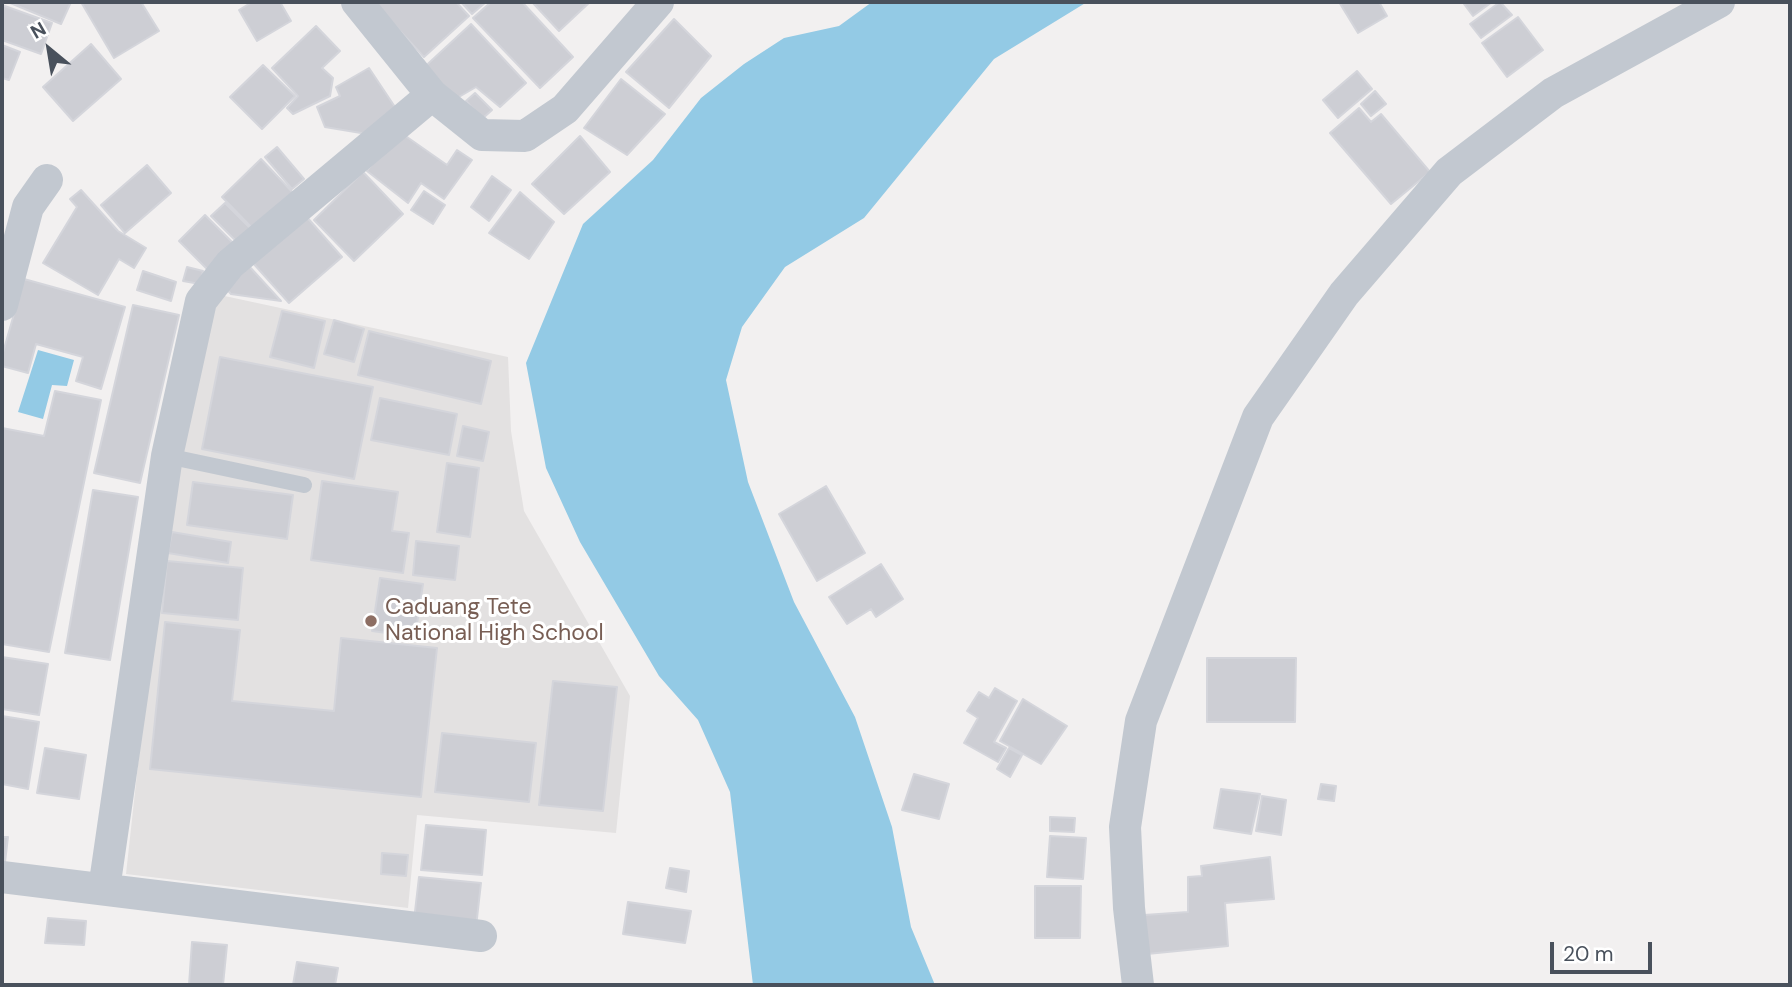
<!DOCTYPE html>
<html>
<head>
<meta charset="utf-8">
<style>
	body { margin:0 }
	#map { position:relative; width:1792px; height:987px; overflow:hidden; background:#f2f0f0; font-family:"DM Sans",sans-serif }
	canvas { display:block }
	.frame { position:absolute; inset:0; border:4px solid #49515c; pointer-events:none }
	.north { position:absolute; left:14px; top:14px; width:70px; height:70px; -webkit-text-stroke:5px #fff; paint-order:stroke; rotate:330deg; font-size:19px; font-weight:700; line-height:28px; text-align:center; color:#49515c }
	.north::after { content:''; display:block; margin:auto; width:24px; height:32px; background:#49515c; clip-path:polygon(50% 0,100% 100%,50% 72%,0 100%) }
	.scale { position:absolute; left:1550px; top:942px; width:102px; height:32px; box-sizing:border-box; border:4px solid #49515c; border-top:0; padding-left:9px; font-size:21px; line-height:24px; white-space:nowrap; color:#49515c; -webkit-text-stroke:5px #fff; paint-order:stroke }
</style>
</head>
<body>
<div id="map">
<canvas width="1792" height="987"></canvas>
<div class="frame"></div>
<div class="north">N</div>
<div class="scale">20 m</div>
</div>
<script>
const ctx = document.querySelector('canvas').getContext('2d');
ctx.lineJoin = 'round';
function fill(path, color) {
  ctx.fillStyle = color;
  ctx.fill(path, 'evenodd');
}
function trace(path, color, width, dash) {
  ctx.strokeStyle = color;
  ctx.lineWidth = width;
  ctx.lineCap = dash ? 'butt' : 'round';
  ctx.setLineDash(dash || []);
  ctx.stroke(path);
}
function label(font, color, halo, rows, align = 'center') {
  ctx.font = font + ' "DM Sans",sans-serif';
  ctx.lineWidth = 6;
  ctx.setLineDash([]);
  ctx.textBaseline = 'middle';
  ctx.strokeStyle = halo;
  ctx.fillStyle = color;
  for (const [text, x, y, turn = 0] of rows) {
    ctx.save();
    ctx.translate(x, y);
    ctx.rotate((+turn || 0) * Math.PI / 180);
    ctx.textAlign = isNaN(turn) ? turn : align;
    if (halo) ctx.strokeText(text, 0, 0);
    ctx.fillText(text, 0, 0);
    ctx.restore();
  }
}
const education = new Path2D(`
	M220 295 508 357 511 431 524 511 630 696 616 833 417 815 408 908 126 874 162 546 208 313Z`);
const water = new Path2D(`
	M872 2H1087L994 59 864 218 785 267 742 327 726 380 748 482 794 602 855 717 892 827 911 927 935 985H753L730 792 698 720 659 676 580 542 546 468 526 363 583 224 653 160 701 98 744 64 784 38 839 26Z
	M38 350 74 360 67 386 52 385 43 419 18 412Z`);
const building = new Path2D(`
	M8 2H71L61 24Z
	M81 2H141L159 31 114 58Z
	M252 2H280L291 21 257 41 239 10Z
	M378 2H456L469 16 424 57 375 4Z
	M461 2H486L472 14Z
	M491 2H522L573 57 540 88 473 18Z
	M532 2H590L559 31Z
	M1339 2H1379L1387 16 1358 33Z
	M1467 2H1492L1473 16 1464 4Z
	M1500 2 1512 15 1481 38 1470 24Z
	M2 5 52 23 41 54 2 40Z
	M1518 17 1543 50 1507 77 1482 43Z
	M674 19 711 56 669 108 626 72Z
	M471 24 526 83 500 107 476 87 452 101 418 73Z
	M316 26 340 51 322 68 333 78 330 96 293 114 287 108 298 96 272 68Z
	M91 44 121 79 73 121 43 87Z
	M2 45 20 52 9 80 2 78Z
	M263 65 295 96 262 129 230 97Z
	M369 68 399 113 367 134 325 127 317 107 340 96 336 87Z
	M1357 71 1372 89 1338 118 1323 100Z
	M621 79 665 114 627 155 584 128Z
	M1375 91 1386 104 1371 116 1361 104Z
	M475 93 492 110 482 119 466 101Z
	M1359 108 1371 122 1381 114 1430 172 1391 204 1330 133Z
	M397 130 447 165 457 150 472 160 444 199 421 183 408 203 367 171Z
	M580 136 610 172 564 214 532 184Z
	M277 147 304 179 292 189 265 157Z
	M261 159 297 197 258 234 222 197Z
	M147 165 171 193 125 233 101 205Z
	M363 172 403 214 354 261 314 220Z
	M492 176 511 190 489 221 471 207Z
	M81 190 118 231 146 248 134 268 119 259 98 295 43 263 77 207 70 199Z
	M424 191 445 205 433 224 411 210Z
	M520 192 554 222 529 259 489 233Z
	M225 203 256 234 242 247 211 216Z
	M205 215 237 247 211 273 179 241Z
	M305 215 342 257 289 303 252 262Z
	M248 265 281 301 231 294 223 285Z
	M187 267 203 271 200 284 183 281Z
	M143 271 176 282 171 301 137 290Z
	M24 279 125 307 101 389 76 381 83 357 36 344 28 373 2 366V356Z
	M133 305 179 315 140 483 94 473Z
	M282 311 325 321 314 368 270 357Z
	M334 320 364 329 354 362 324 354Z
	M369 331 491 361 481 404 358 375Z
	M220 357 373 387 354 479 202 449Z
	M55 391 101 400 49 652 2 644V428L44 436Z
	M380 398 457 414 449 455 371 440Z
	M463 426 489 432 483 461 457 456Z
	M447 463 479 468 470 537 437 532Z
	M322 481 398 492 392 531 409 533 403 573 311 560Z
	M193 482 293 495 287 539 187 525Z
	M826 486 865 553 817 581 779 514Z
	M93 490 138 497 110 660 65 653Z
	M172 532 231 542 228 563 168 553Z
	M416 541 459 546 455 580 413 575Z
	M167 561 243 568 238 620 162 613Z
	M881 564 903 599 876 617 871 609 847 624 829 597Z
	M380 578 423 584 415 637 372 631Z
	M165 622 240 630 232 701 334 711 341 638 437 648 421 797 150 769Z
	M2 657 48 664 39 715 2 709Z
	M1207 658H1296L1295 722H1207Z
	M553 681 617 687 603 811 539 805Z
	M995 688 1017 701 994 742 1006 748 998 762 964 743 978 718 967 711 979 692 989 698Z
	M1023 699 1067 726 1041 764 1000 741Z
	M2 716 39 722 28 789 2 784Z
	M442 733 536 743 529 802 435 792Z
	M45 748 86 755 79 799 37 793Z
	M1009 748 1022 755 1010 777 997 769Z
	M914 774 949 784 939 819 902 810Z
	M1321 784 1336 786 1334 801 1318 799Z
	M1221 789 1260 794 1251 834 1214 828Z
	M1262 796 1286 800 1281 835 1256 831Z
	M1050 817 1075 818 1074 832 1050 831Z
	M426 825 486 830 482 875 421 870Z
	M1050 836 1086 838 1083 879 1047 877Z
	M2 837H8L4 871 2 870Z
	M382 853 408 855 406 876 381 874Z
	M1270 857 1274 899 1225 903 1228 946 1147 954 1144 915 1188 912V877L1202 876 1201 866Z
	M670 868 689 871 686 892 666 888Z
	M419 877 481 883 476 927 414 920Z
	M1035 886H1081L1080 938H1035Z
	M628 902 691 911 685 943 623 934Z
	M48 918 86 921 84 945 45 943Z
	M192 942 227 945 223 985H189Z
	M297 962 338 968 335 985H293Z`);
const lane = new Path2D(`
	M167 456 304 485`);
const street = new Path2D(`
	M357 2 432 95 482 135 525 136 565 109 658 2
	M2 305 28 207 47 180
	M2 877 481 936
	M104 889 167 456 201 301 230 264 432 95
	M1138 985 1129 908 1125 827 1141 721 1258 417 1344 294 1449 172 1553 93 1719 2`);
const markers = [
	[371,621,7,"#8d6e63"]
];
const educationNames = [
	["Caduang Tete",385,608],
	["National High School",385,634]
];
fill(education, '#e3e1e1');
fill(water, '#93cae5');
fill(building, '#cdced4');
trace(building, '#d4d5db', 2);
trace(lane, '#c2c8d0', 16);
trace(street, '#c2c8d0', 32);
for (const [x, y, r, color] of markers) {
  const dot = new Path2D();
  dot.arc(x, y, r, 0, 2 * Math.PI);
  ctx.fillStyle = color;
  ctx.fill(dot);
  trace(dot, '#fff', 2.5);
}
label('23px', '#785e54', '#fff', educationNames, 'left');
</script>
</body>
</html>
